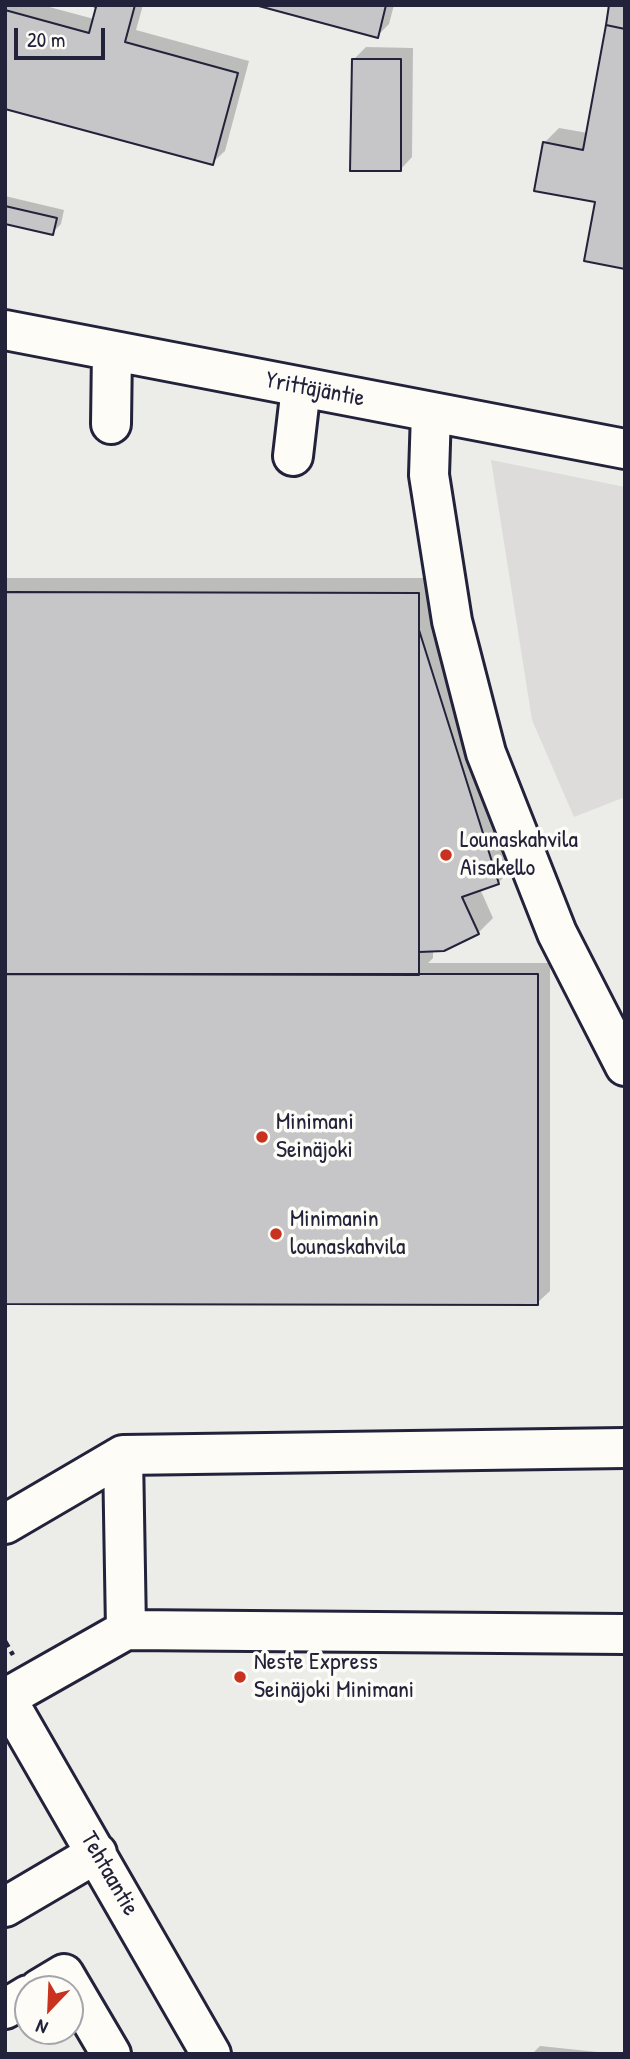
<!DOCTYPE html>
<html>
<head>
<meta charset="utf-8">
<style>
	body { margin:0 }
	#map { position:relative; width:630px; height:2059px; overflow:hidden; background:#fdfcf7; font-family:"Patrick Hand",sans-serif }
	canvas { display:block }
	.frame { position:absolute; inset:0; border:7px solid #22223b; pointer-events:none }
	.north { position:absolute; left:14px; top:1975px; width:70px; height:70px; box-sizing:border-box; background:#fdfcf7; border:2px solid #a5a5ac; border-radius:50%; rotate:203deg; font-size:19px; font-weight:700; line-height:28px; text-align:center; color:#22223b }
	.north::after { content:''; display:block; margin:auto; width:24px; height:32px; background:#c8321e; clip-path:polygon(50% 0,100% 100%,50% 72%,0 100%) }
	.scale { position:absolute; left:14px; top:28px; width:91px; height:32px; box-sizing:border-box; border:4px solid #22223b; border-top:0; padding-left:9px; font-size:21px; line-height:24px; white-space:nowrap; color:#22223b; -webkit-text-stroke:5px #fdfcf7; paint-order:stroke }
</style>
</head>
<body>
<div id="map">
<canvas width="630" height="2059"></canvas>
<div class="frame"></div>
<div class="north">N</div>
<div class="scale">20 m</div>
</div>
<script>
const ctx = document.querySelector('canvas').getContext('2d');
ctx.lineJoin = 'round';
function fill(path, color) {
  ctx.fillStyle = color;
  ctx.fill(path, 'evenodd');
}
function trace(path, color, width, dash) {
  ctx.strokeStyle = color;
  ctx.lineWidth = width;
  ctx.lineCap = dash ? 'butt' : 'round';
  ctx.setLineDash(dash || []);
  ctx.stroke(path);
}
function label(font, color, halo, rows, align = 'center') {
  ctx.font = font + ' "Patrick Hand",sans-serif';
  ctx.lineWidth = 7;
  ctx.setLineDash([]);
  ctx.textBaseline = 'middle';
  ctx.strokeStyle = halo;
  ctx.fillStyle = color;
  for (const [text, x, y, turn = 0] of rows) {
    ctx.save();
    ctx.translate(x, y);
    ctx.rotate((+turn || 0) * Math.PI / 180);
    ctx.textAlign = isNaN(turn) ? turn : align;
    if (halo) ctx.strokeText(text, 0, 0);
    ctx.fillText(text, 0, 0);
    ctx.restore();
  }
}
const built = new Path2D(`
	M5 5H625V2054H5ZM28 1989H70V2031H28Z`);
const green = new Path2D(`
	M491 460 625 487V797L574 817 532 720Z`);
const shadow = new Path2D(`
	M5 5H42L94 19 98 5H143L136 30 249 61 225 151 212 163 5 107Z
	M262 5H394L389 24 377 36Z
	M366 47 413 48 412 157 400 170 353 60Z
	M559 128 588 133 597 201 544 143Z
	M5 196 64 210 61 224 52 233 5 222Z
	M5 578H433L513 868 498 883 480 889 493 918 478 933 433 950V958L428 963H550V1291L537 1303 5 1302Z
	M540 2046 617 2054H532Z`);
const building = new Path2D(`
	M91 5H135L125 42 238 73 213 165 5 109V10L89 33 96 7Z
	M255 5H386L378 38Z
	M609 5H625V29L606 25Z
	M606 25 625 29V269L584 261 595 202 534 191 543 142 583 150Z
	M352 59H401V171H350Z
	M5 206 57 218 53 235 5 224Z
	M5 592 419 593V975L5 974Z
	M419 630 499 884 462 897 479 934 444 951 419 952Z
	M5 974H538V1305L5 1304Z`);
const path = new Path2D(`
	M5 1641 13 1655`);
const minor = new Path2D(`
	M5 330 625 449
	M431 412 429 475 452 621 486 753 557 933 625 1066
	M111 424 112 351
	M293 456 301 387
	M5 1524 123 1455
	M126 1630 123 1455 625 1448
	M5 1696 211 2054
	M6 1698 126 1630 625 1634
	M5 1907 97 1853
	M39 1989 64 1974 111 2054
	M5 2009 28 1995`);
const markers = [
	[446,855,7,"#c8321e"],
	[262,1137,7,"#c8321e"],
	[276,1234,7,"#c8321e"],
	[240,1677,7,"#c8321e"]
];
const streetNames = [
	["Yrittäjäntie",315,390,11],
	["Tehtaantie",109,1874,60]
];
const poiNames = [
	["Lounaskahvila",460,841],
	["Aisakello",460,869],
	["Minimani",276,1123],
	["Seinäjoki",276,1151],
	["Minimanin",290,1220],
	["lounaskahvila",290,1248],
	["Neste Express",254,1663],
	["Seinäjoki Minimani",254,1691]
];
fill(built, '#ecece9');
fill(green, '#dddcdb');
fill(shadow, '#0003');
fill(building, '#c6c6c8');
trace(building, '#22223b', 2);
trace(minor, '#22223b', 44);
trace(path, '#22223b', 4.5, [7, 5]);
trace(minor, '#fdfcf7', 38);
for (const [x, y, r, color] of markers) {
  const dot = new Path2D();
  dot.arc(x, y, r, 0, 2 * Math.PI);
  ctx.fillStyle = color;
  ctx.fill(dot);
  trace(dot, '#fdfcf7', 2.5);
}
label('24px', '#22223b', '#fdfcf7', streetNames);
label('24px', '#22223b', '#fdfcf7', poiNames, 'left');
</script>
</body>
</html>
